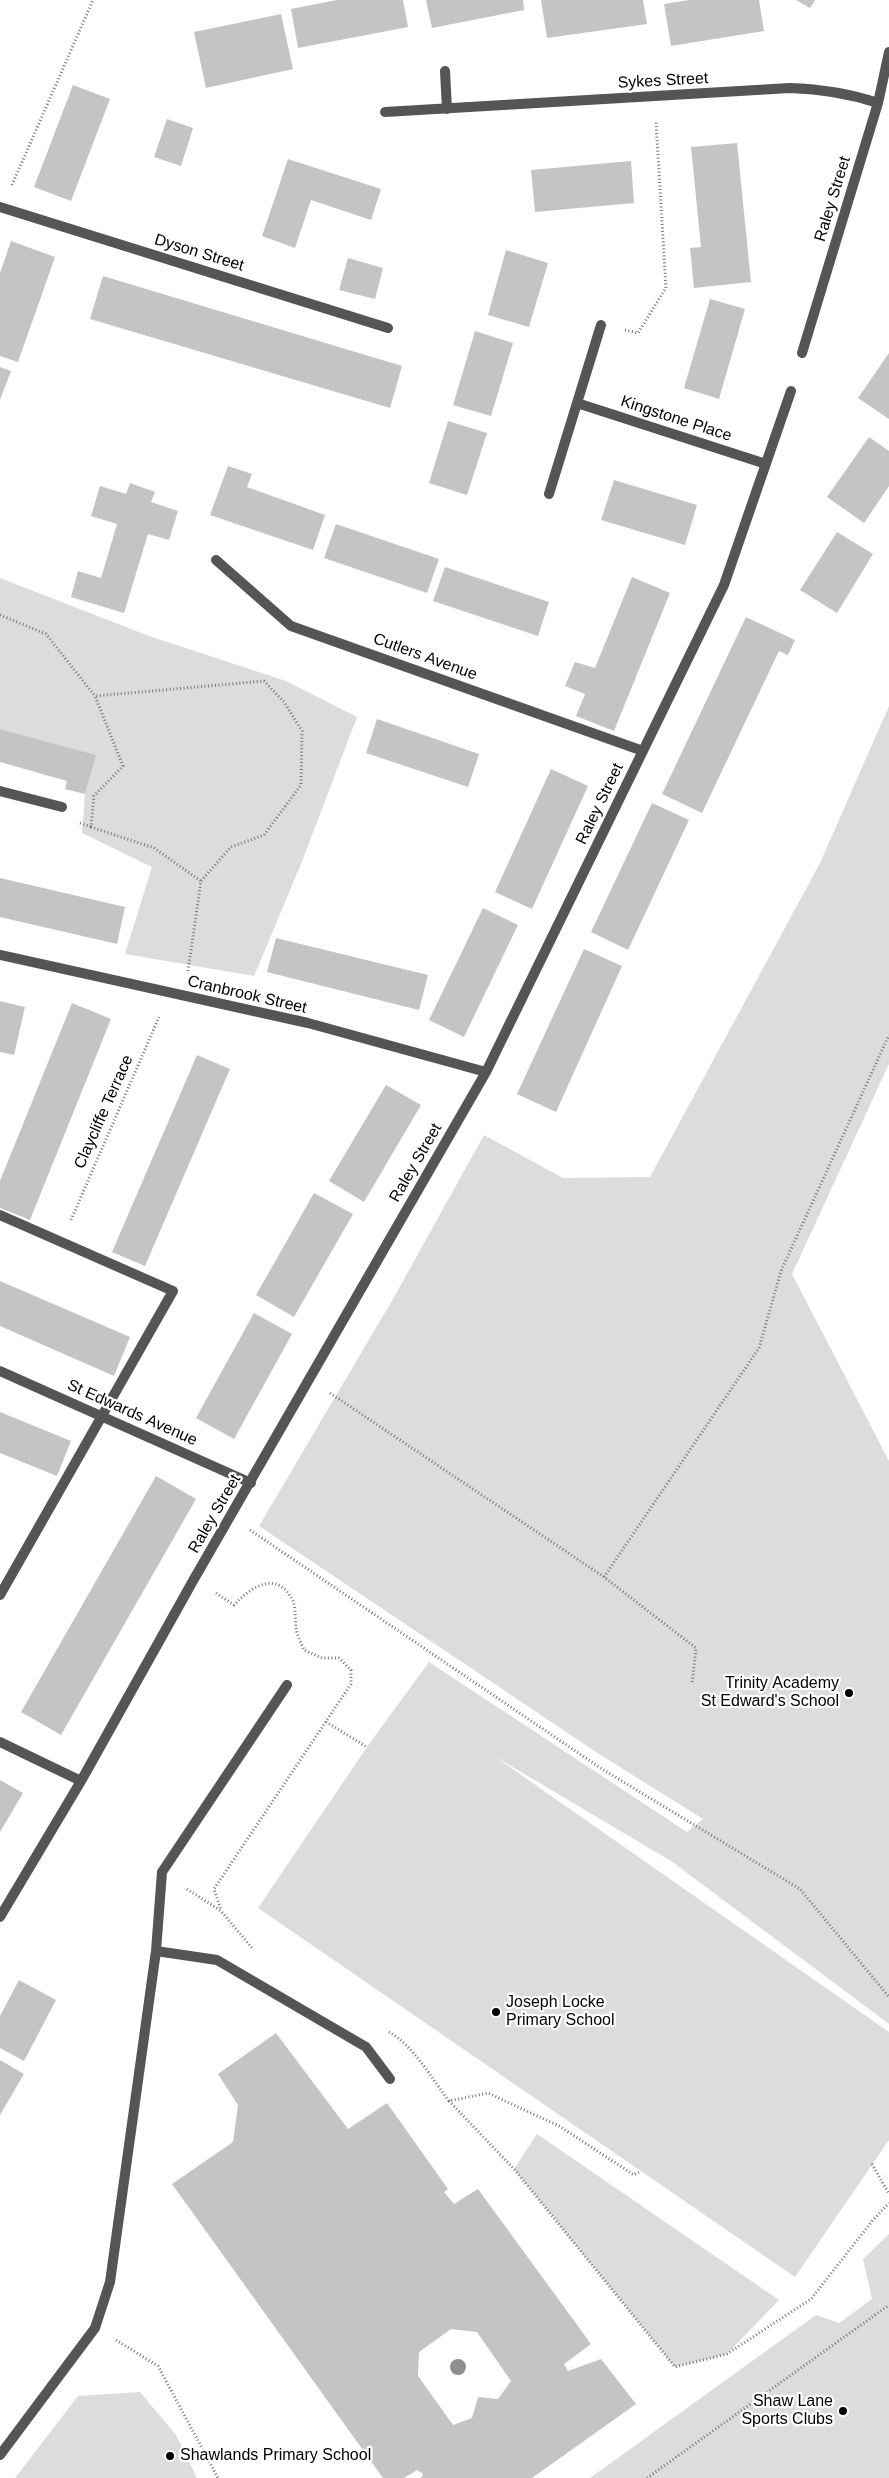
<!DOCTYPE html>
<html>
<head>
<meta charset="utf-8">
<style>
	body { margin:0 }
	canvas { display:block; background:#fff }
</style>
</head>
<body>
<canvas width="889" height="2478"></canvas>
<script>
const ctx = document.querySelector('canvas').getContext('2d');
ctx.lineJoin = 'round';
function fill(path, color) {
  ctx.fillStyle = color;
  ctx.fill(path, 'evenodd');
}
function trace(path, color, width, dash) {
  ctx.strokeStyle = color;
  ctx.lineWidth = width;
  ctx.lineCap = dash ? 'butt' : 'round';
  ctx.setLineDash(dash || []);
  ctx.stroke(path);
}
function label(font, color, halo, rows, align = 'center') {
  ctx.font = font + ' Arial,sans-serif';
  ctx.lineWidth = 4.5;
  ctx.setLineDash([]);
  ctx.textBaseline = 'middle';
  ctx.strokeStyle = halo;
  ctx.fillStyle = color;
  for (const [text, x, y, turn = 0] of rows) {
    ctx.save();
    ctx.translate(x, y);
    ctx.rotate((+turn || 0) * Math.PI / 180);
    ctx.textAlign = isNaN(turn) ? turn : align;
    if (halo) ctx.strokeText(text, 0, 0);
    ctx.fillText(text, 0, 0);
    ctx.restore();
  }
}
const green = new Path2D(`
	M0 578 149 636 286 681 357 717 301 864 254 976 125 954 152 867 82 833 85 794 95 755 0 729Z
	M889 706V1064L792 1274 889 1461V2024L671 1861 494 1756 889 2032V2140L795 2277 258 1908 367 1747 429 1662 687 1832 703 1819 602 1756 259 1526 393 1299 484 1135 563 1178 650 1177 820 863Z
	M537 2134 779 2300 727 2354 675 2367 514 2169Z
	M889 2234V2478H590L816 2315 839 2323 872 2299 863 2259Z
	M140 2392 176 2435 197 2478H15L78 2396Z`);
const building = new Path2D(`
	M337 0H403L408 27 298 48 291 9Z
	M426 0H523L524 10 432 28Z
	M541 0H643L647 24 547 38Z
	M689 0H759L764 31 671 46 664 4Z
	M796 0H815L810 8Z
	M281 14 293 69 206 88 194 32Z
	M73 85 110 99 71 201 34 187Z
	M167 119 193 128 181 166 154 157Z
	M737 143 751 282 694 288 690 248 701 247 691 147Z
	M288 159 381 189 371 220 311 200 295 248 262 236Z
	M631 161 634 203 535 212 531 170Z
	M11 241 55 257 18 362 0 356V273Z
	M506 250 548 263 529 327 488 315Z
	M348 258 383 268 375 299 339 290Z
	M103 276 402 366 390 408 90 319Z
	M710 299 745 309 719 399 684 388Z
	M475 331 513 343 491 416 453 405Z
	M889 353V419L858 398Z
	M0 367 11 371 0 400Z
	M448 421 487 433 467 495 429 483Z
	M869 437 889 451V486L864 523 827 497Z
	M228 466 252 474 247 487 325 515 313 550 210 515Z
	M614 480 697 505 685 545 601 520Z
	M130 483 155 492 151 502 178 511 169 540 148 534 124 613 71 597 78 571 101 578 117 524 91 516 100 486 126 494Z
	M336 524 439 559 427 593 324 558Z
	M837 532 873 554 837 613 800 590Z
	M445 567 549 602 538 636 433 601Z
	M632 577 670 593 614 731 576 716 585 694 565 686 575 662 595 668Z
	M746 617 795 640 788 655 779 651 702 813 662 794Z
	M377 719 479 754 468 787 366 753Z
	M0 729 96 755 85 794 65 789 67 781 0 762Z
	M551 769 588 786 532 909 495 892Z
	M652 803 689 820 628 950 591 932Z
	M0 878 125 907 117 944 0 917Z
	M483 908 518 925 464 1037 429 1020Z
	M276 938 428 975 419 1010 267 972Z
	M584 949 622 966 556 1112 517 1094Z
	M0 1001 25 1007 14 1055 0 1052Z
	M72 1003 111 1019 30 1220 0 1208V1181Z
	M197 1055 230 1069 145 1266 112 1252Z
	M386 1085 421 1105 364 1202 329 1181Z
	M314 1193 353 1214 294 1317 256 1295Z
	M0 1281 130 1337 114 1376 0 1326Z
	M254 1313 292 1334 234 1439 196 1418Z
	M0 1412 71 1441 57 1476 0 1453Z
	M156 1476 196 1499 61 1735 21 1712Z
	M0 1780 23 1793 0 1832Z
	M19 1980 56 2000 24 2061 0 2048V2016Z
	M276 2033 348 2129 387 2103 448 2189 444 2192 454 2204 478 2189 591 2344 564 2364 568 2371 601 2359 636 2404 532 2478H421L423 2474 417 2470 404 2478H383L172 2184 233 2142 238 2105 218 2074ZM451 2329 477 2332 511 2381 498 2399 478 2397 472 2418 453 2425 418 2376 419 2352Z
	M0 2060 24 2074 0 2115Z`);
const path = new Path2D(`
	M12 185 93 0
	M625 330 638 333 666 288 656 122
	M0 615 46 634 95 696
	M80 823 91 827
	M188 971 201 881 231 847 264 835 301 785 302 731 284 702 264 681 95 696 123 766 94 796 91 827 154 848 201 881
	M71 1220 159 1017
	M330 1393 604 1577 696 1648 692 1684
	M250 1530 602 1769 800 1889 889 1997
	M604 1577 759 1348 781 1271 889 1035
	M216 1593 234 1605C251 1587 277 1569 293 1601 296 1608 295 1620 296 1628 297 1635 301 1643 304 1650L322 1658H339L351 1670V1684L214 1889 221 1910
	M326 1722 367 1747
	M187 1889 221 1911 252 1948
	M389 2032C412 2044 433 2080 449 2101L488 2093 559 2126 634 2175 641 2171
	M449 2101 514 2169 675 2367 727 2354 811 2299 873 2220 889 2203
	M872 2164 889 2194
	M116 2340 158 2366 218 2478
	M647 2478 889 2305`);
const lane = new Path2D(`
	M0 791 62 807
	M0 1215 173 1291 0 1595
	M156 1951 217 1960 366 2047 390 2079
	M0 2455 95 2328 110 2282 156 1951 162 1872 287 1685`);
const street = new Path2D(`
	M445 71 447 109
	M385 112 790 88C821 89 848 93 878 103
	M0 207 388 328
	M802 353 878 103 889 52
	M577 403 766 464
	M549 494 601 325
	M216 560 291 626 643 751
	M0 955 308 1023 486 1072
	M0 1371 251 1483
	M0 1742 81 1781
	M0 1917 81 1781 194 1579 486 1072 724 585 791 391`);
const trees = [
	[458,2367]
];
const markers = [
	[849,1693,5,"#000"],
	[496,2012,5,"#000"],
	[843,2411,5,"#000"],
	[170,2456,5,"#000"]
];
const streetNames = [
	["Sykes Street",663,81,-3],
	["Raley Street",833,199,-73],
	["Dyson Street",199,253,17],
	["Kingstone Place",676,419,18],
	["Cutlers Avenue",425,657,20],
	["Raley Street",600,804,-64],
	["Cranbrook Street",247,995,13],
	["Claycliffe Terrace",104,1112,-66],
	["Raley Street",416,1163,-60],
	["St Edwards Avenue",132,1413,24],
	["Raley Street",215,1514,-60]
];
const poiNames = [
	["Trinity Academy",839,1684],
	["St Edward's School",839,1702],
	["Joseph Locke",506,2003,"left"],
	["Primary School",506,2021,"left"],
	["Shaw Lane",833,2402],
	["Sports Clubs",833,2420],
	["Shawlands Primary School",180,2456,"left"]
];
fill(green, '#dcdcdc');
fill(building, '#c4c4c4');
trace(path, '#777', 3, [1, 2.5]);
trace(lane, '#555', 10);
trace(street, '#555', 10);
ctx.fillStyle = '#8f8f8f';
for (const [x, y] of trees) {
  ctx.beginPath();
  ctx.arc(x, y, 8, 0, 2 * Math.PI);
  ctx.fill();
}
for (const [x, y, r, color] of markers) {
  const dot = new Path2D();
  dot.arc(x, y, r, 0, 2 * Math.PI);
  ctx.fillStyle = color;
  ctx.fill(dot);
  trace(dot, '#fff', 2);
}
label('16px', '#000', '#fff', streetNames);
label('16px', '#000', '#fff', poiNames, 'right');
</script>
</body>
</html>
